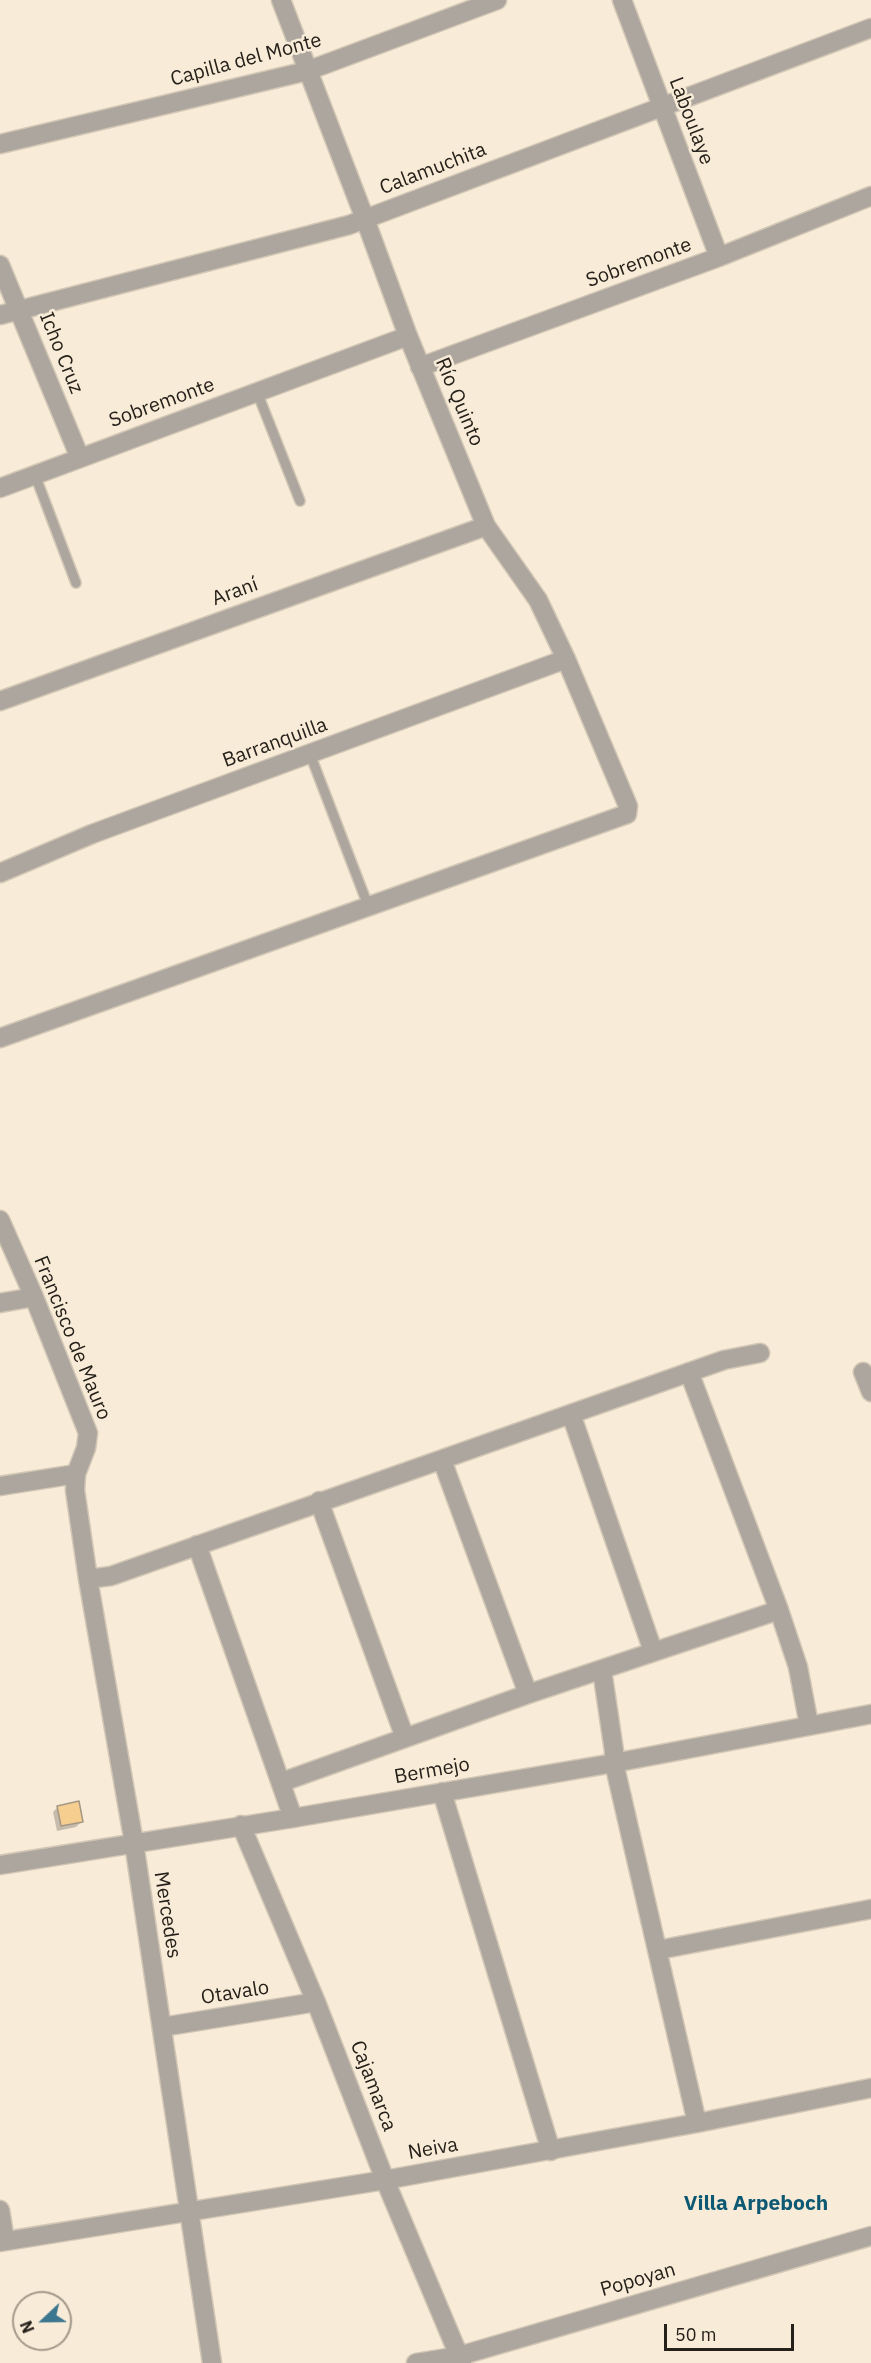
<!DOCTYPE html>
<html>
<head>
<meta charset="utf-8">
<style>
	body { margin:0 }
	#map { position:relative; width:871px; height:2363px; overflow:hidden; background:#f8ebd7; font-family:"IBM Plex Sans",sans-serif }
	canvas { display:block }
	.north { position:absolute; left:12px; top:2291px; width:60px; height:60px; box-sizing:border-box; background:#f8ebd7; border:2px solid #a49a8b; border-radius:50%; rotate:248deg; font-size:16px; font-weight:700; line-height:24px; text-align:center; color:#252019 }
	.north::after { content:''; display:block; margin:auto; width:21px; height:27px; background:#3c768f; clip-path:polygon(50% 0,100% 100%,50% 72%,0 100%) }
	.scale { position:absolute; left:664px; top:2324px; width:130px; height:27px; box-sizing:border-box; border:3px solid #252019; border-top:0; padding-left:8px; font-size:18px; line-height:21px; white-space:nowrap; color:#252019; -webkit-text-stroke:4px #f8ebd7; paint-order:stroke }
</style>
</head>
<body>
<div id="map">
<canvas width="871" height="2363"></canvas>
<div class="north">N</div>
<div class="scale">50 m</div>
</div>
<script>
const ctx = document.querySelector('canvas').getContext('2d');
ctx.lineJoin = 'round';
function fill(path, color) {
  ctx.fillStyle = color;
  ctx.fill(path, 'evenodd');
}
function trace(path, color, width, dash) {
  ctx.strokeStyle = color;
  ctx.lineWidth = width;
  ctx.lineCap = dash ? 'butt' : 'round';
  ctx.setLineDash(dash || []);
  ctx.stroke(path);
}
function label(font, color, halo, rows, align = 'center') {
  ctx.font = font + ' "IBM Plex Sans",sans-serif';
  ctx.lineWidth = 5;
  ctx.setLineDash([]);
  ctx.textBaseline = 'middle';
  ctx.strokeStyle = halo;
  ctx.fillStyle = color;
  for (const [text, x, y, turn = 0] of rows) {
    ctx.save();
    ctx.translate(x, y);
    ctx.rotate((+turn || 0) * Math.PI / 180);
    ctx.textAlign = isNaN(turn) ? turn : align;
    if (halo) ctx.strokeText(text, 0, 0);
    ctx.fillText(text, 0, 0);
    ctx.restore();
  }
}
const shadow = new Path2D(`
	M58 1807 81 1822 76 1827 57 1831 53 1812Z`);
const building = new Path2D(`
	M79 1801 83 1822 61 1826 57 1806Z`);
const lane = new Path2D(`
	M257 392 300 501
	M35 475 76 583
	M310 754 369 908`);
const street = new Path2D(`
	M622 0 719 257
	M0 144 307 71 497 0
	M0 265 80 458
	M0 315 349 225 871 28
	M420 367 719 257 871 196
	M0 488 408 336
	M0 701 486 526
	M0 873 92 834 566 659
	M0 1038 627 814 628 806 566 659 538 600 486 526 408 336 365 219 281 0
	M0 1220 34 1297 88 1433 86 1448 76 1474 75 1490 88 1579 134 1843 212 2363
	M0 1303 34 1297
	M689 1372 779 1610 798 1667 809 1725
	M863 1372 871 1392
	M571 1414 653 1651
	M442 1460 528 1694
	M0 1486 76 1474
	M319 1501 405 1738
	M197 1545 293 1818
	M88 1579 111 1576 724 1360 760 1353
	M602 1670 614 1751V1763L697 2123
	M282 1782 528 1694 779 1610
	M442 1792 551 2151
	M241 1825 316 2002 385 2180 462 2363
	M0 1865 293 1818 614 1763 871 1714
	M658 1950 871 1909
	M162 2027 316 2002
	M0 2210 5 2241
	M0 2242 385 2180 697 2123 871 2088
	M416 2363 459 2356 871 2236`);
const streetNames = [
	["Capilla del Monte",246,60,-15],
	["Laboulaye",691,121,69],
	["Calamuchita",433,169,-21],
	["Sobremonte",639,263,-20],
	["Icho Cruz",61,353,68],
	["Río Quinto",459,402,67],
	["Sobremonte",162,403,-20],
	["Araní",235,592,-20],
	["Barranquilla",275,743,-20],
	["Francisco de Mauro",72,1338,68],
	["Bermejo",432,1771,-10],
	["Mercedes",167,1915,81],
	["Otavalo",235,1993,-9],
	["Cajamarca",373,2086,69],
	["Neiva",433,2149,-10],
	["Popoyan",638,2280,-16]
];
const neighbourhoodNames = [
	["Villa Arpeboch",756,2204]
];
fill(shadow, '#0003');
fill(building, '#f6ce90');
trace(building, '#a49885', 1.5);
trace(lane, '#d2c6b5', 12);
trace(street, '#d2c6b5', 21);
trace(lane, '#aca69e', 9);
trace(street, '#aca69e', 18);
label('20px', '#252019', '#f8ebd7', streetNames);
label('bold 21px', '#0d5973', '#f8ebd7', neighbourhoodNames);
</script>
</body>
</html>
